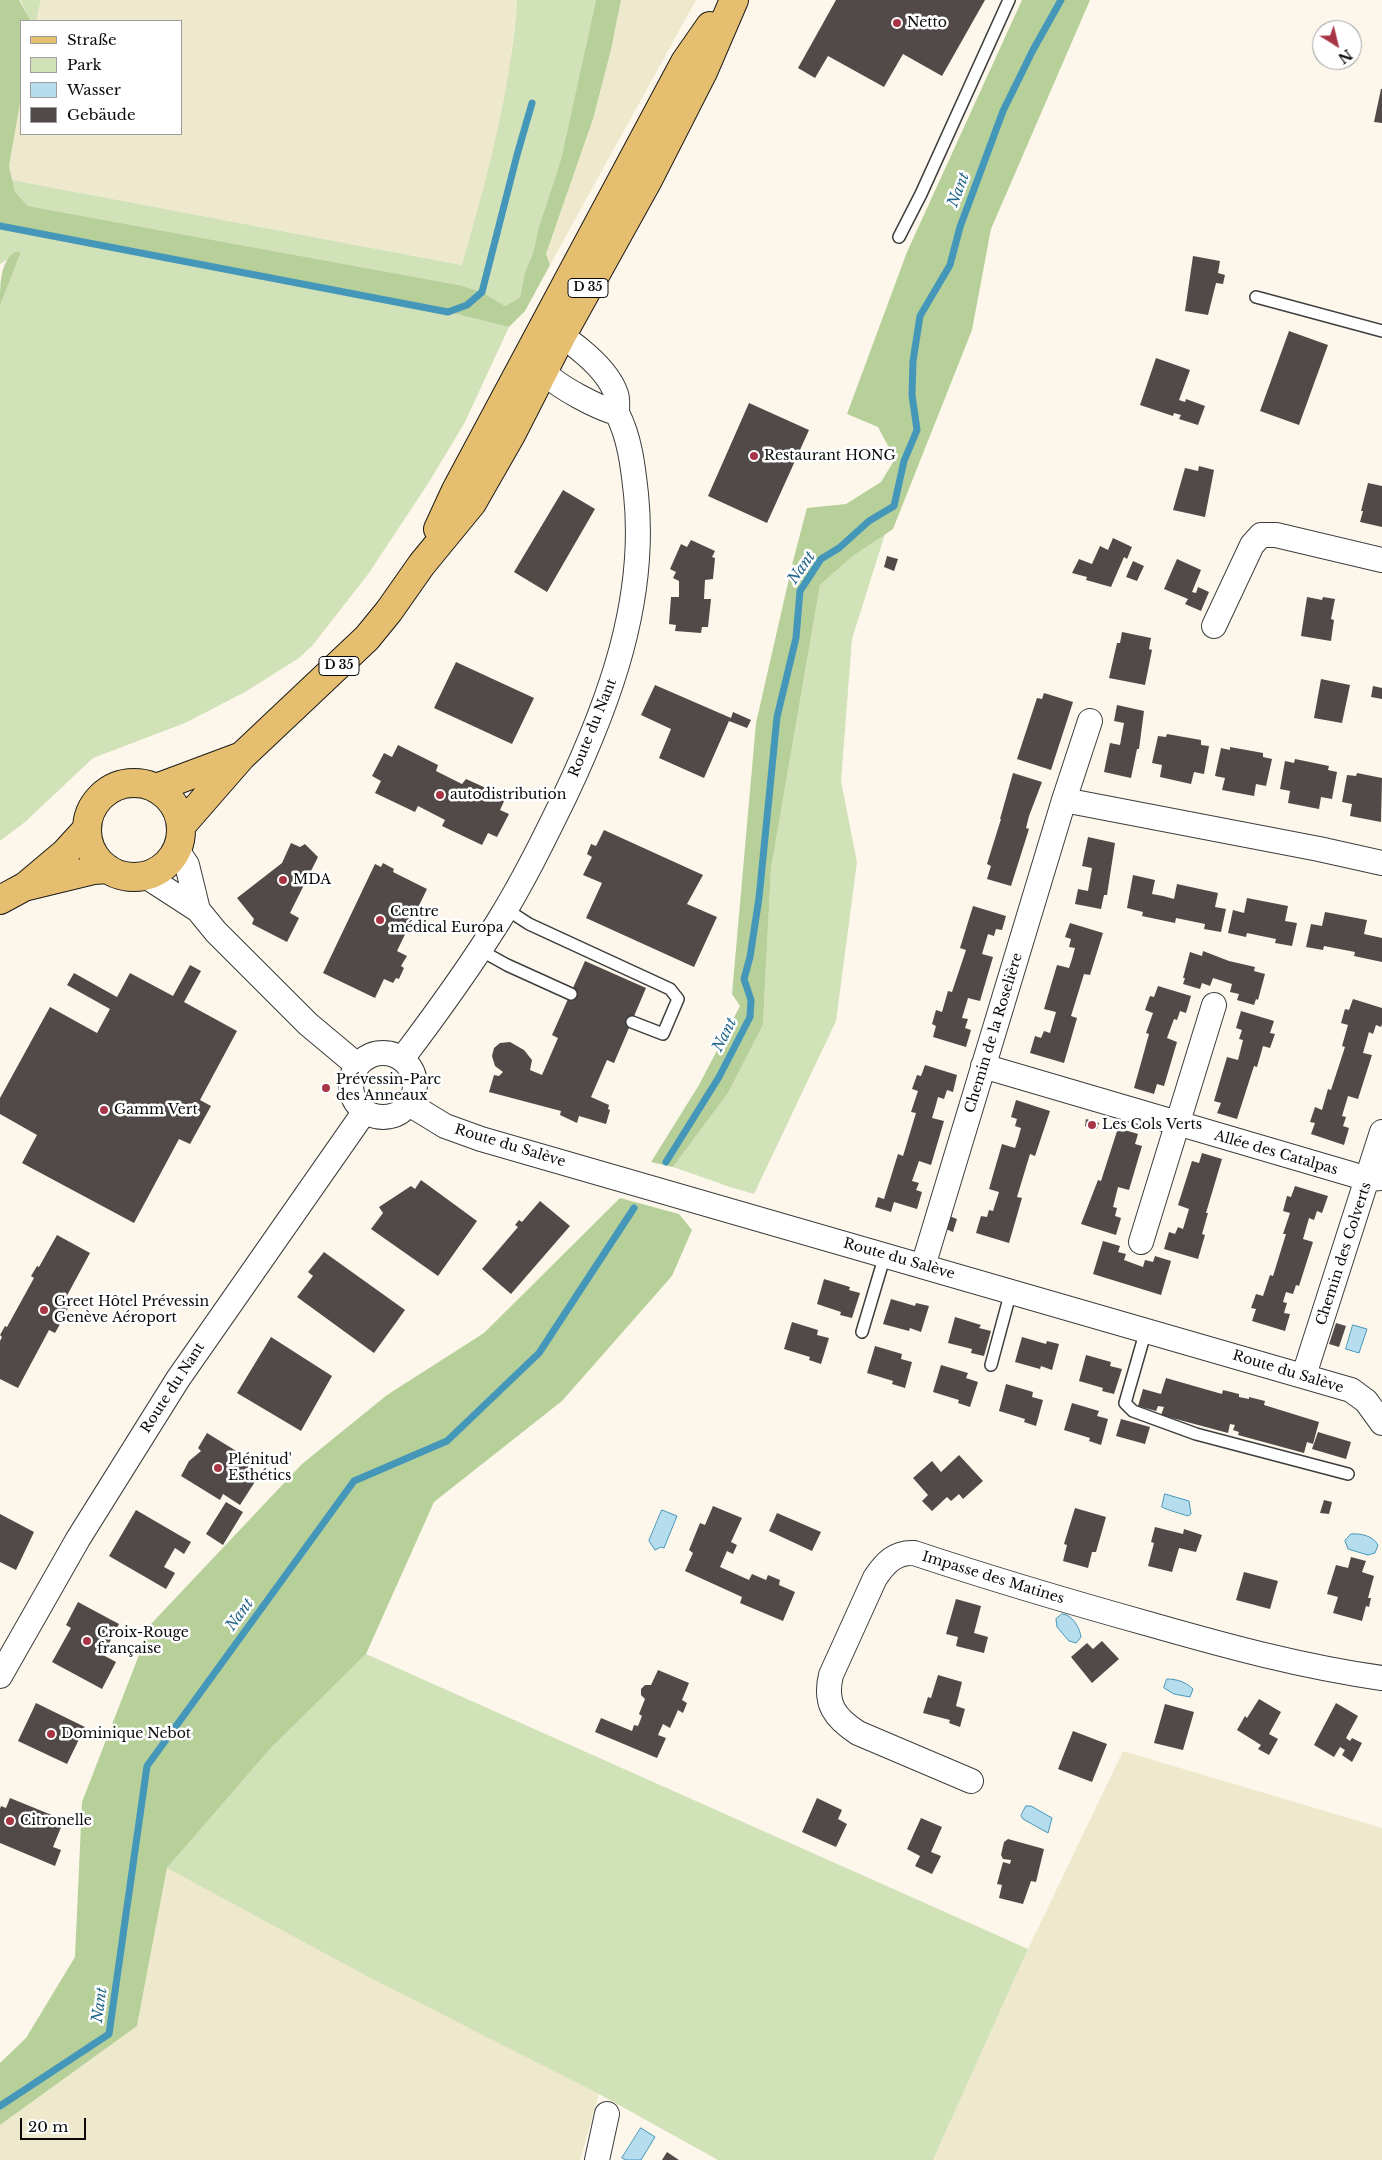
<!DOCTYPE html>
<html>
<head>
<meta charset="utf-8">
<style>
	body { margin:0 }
	#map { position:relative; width:1382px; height:2160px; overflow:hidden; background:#fcf7ea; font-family:"Libre Baskerville",serif }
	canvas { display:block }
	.legend { position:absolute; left:20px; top:20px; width:162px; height:115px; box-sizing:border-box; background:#fff; border:1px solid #9d9d9d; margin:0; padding:6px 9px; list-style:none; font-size:15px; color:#0a0a0a }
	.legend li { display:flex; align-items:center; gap:10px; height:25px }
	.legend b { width:25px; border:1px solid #9d9d9d }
	.north { position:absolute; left:1312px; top:20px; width:50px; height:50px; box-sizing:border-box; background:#fff; border:1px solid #9d9d9d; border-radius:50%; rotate:144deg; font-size:14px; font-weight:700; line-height:20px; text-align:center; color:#0a0a0a }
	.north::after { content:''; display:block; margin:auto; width:18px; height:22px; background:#a73545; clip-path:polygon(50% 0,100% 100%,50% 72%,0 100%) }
	.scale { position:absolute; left:20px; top:2118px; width:66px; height:22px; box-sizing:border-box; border:2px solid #0a0a0a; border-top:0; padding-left:6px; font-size:15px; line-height:18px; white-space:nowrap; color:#0a0a0a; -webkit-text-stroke:4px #fff; paint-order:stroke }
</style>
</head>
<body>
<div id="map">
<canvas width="1382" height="2160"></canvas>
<ul class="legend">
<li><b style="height:6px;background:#e6be6f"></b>Straße</li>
<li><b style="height:14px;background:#d1e1b8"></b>Park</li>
<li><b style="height:14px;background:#b5dded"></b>Wasser</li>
<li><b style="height:14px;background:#514a48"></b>Gebäude</li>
</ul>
<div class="north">N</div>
<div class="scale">20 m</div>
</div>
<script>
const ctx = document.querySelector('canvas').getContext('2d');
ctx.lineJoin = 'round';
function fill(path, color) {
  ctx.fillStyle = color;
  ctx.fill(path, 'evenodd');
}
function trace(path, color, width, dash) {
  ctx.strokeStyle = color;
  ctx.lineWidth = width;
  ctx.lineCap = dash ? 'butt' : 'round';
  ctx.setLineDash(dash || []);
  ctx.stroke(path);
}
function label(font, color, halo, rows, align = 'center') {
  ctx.font = font + ' "Libre Baskerville",serif';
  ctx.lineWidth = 5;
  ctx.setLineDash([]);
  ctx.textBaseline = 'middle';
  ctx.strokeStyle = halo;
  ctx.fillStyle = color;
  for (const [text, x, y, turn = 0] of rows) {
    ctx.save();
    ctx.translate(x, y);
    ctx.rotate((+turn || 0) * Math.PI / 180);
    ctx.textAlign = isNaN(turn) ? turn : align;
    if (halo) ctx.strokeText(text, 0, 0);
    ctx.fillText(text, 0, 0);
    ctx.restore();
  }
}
const farmland = new Path2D(`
	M41 0H517L508 84 491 163 463 265 12 180 9 166 21 98V134H181V21H36Z
	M621 0H696L550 265 546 254 593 119 611 50Z
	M1123 1751 1382 1828V2160H933L1028 1949Z
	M167 1868 599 2094 580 2160H0V2125L137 2026Z`);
const green = new Path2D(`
	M20 0H41L36 21H31Z
	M517 0H596L561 159 538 230 533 253 525 272 520 299 505 306 482 292 459 285 28 206 15 192 12 180 462 265C487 178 511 91 517 0Z
	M0 226 448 312 509 327 465 422 429 482 369 573 312 646 299 658 245 692 185 723 93 758 25 822 0 841V306L21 252 0 264Z
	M885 534 852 639 841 781 857 862 836 1021 754 1194 730 1187 673 1167 728 1093 763 1025 771 869 820 585 853 556Z
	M366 1654 1028 1949 933 2160H718L599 2094 365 1975 167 1868 270 1749Z`);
const forest = new Path2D(`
	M0 0H19L31 21H21V98L9 166 15 192 28 206 459 285 482 292 505 306 520 298 525 272 533 253 538 230 561 159 596 0H621L611 50 593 119 546 254 550 265 525 311 509 327 448 312 0 226Z
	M1022 0H1090L991 229 972 330 893 529 853 556 820 585 771 869 763 1025 728 1093 673 1167 651 1162 699 1085 740 1006 732 994 756 723 793 561 807 508 846 504 881 482 895 459 878 427 847 414 907 252Z
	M15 252H21L0 306C0 284 0 262 15 252Z
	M620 1198 679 1214 692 1230 672 1276 562 1401 434 1502 366 1654 270 1749 167 1868 137 2026 0 2125V2063L26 2038 75 1957 82 1802 151 1624 302 1464 387 1395 484 1333Z`);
const water = new Path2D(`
	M1353 1325 1367 1329 1359 1353 1346 1349Z
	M1165 1494 1189 1501 1191 1514 1188 1516C1182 1514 1167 1510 1162 1507Z
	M662 1510 677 1516 664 1548 661 1547 655 1550 649 1541Z
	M1351 1534C1361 1533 1373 1536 1378 1545L1375 1553 1368 1555 1348 1549 1345 1541Z
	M1062 1614C1072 1614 1080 1628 1081 1637L1076 1643 1069 1641 1057 1627 1056 1619Z
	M1167 1679C1177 1679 1186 1682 1193 1689L1190 1697 1174 1694 1164 1688Z
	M1026 1806H1031L1052 1818 1048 1833 1023 1819 1021 1816Z
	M641 2128 655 2137 641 2160H626L622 2158Z`);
const stream = new Path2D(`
	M0 226 448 312 467 305 482 292 517 155 532 103
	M666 1162 719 1077 750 1017 751 1000 744 979 750 957 759 898 777 717 796 638 800 591 821 559 839 548 869 521 894 506 904 461 917 430 912 395 913 361 920 316 950 265 960 227 1003 111 1033 50 1061 0
	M0 2106 109 2034 147 1766 354 1481 447 1441 539 1353 634 1208`);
const building = new Path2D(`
	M836 0H985L942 76 903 54 884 87 828 56 815 78 798 68Z
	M1381 89H1382V123L1374 122Z
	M1193 256 1220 261 1218 273 1225 275 1223 284 1216 283 1208 315 1185 311Z
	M1289 331 1328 345 1299 425 1260 411Z
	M1156 358 1190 370 1179 400 1185 402 1186 399 1205 406 1198 425 1179 419 1181 415 1174 413 1173 416 1140 405Z
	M749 403 809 430 767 523 708 496Z
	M1199 466 1214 470 1205 517 1173 510 1185 468 1198 471Z
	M1368 483 1382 486V527L1360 522 1363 511H1361Z
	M563 490 595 509 547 592 514 572Z
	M1113 538 1132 547 1127 559 1124 557 1111 587 1086 580 1087 577 1072 573 1079 559 1092 564 1100 546 1108 550Z
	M691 540 715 551 712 557 715 558 713 579 705 580 704 599H711L708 627H702L701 633 675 631 676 625 669 624 671 597H679V581L673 578 676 572 670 569 681 544 687 547Z
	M887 556 898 559 894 571 884 567Z
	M1177 559 1201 570 1192 592 1196 593 1198 587 1209 592 1201 611 1185 604 1188 599 1164 589Z
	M1133 561 1144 566 1137 581 1126 577Z
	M1307 597 1322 600 1323 597 1335 599 1331 619 1334 620 1331 641 1301 636Z
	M1122 632 1151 638 1149 649 1152 650 1145 685 1109 678 1117 643H1120Z
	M456 662 534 698 512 744 434 708Z
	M1321 679 1350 685 1342 723 1314 718Z
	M655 685 731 718 733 712 751 720 747 728 729 721 704 778 659 758 671 729 641 715Z
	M1373 686 1382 688V699L1371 697Z
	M1044 693 1073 702 1051 770 1017 759 1037 698 1042 699Z
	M1117 705 1144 711 1139 749H1137L1131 778 1104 772 1110 743 1120 745 1124 723 1114 721Z
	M1167 734 1201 740V745L1209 746 1204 774 1194 772 1191 784 1160 777 1162 765 1152 763 1158 736 1166 737Z
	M398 745 438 765 436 771 462 784 466 779 506 797 500 810 509 814 497 837 488 833 482 845 442 826 445 820 418 806 415 812 375 793 381 781 372 776 384 753 392 757Z
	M1230 747 1263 753V757L1272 759 1266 786 1256 784 1254 796 1222 790 1225 778 1215 776 1221 748 1230 750Z
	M1295 759 1329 766 1328 770 1337 772 1332 799 1321 797 1319 809 1288 803 1290 791 1280 789 1285 761 1294 763Z
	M1013 773 1042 782 1029 816 1026 828 1029 829 1011 886 987 879 991 866 987 864 1001 819H1000Z
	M1357 773 1382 778 1381 822 1350 816 1352 804 1342 802 1347 775 1356 776Z
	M604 830 703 875 687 904 717 917 694 967 586 918 602 883 583 875 592 857 587 854 591 844 596 846Z
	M1088 837 1115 843 1107 895H1104L1101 909 1075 904 1078 889 1088 891 1092 868 1082 866Z
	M291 843 300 847 305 844 318 857 290 913 299 918 287 942 252 924 254 919 237 898 282 863Z
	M383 863 394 869 393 872 427 889 397 951 407 956 401 966 404 968 399 979 396 978 393 983 384 979 375 998 323 973 375 864 381 867Z
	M1133 875 1155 880 1152 894 1163 896 1174 899 1177 884 1218 893 1215 907 1226 909 1221 932 1204 929 1205 924 1176 918 1175 923 1142 916 1143 912 1127 908Z
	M1247 898 1288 906 1285 921 1297 923 1292 946 1275 943 1276 939 1247 933 1246 937 1228 933 1233 910 1244 913Z
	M973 906 1006 916 1002 930 996 929 994 936 988 934 982 954 993 957 980 1001 968 998 962 1018 968 1019 965 1028 971 1030 966 1047 933 1037 936 1026 932 1024 936 1010 942 1012 948 991 952 992 966 950 960 948Z
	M1325 912 1367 920 1364 934 1382 938V962L1354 956 1355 952 1324 946 1323 950 1306 947 1311 924 1322 926Z
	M1070 923 1103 933 1090 975 1084 974 1071 1016 1077 1018 1064 1063 1030 1053 1035 1036 1041 1038 1044 1031 1050 1033 1056 1012 1044 1009 1057 965 1069 968 1072 959 1075 948 1069 947 1071 939 1065 937Z
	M1203 951 1229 961 1255 967 1254 971 1265 974 1258 1000 1256 999 1254 1005 1237 1000 1239 994 1230 992 1232 984 1213 978 1210 986 1202 983 1200 989 1183 984 1185 978H1183L1190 952 1202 956Z
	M585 961 646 988 614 1063 607 1060 591 1097 609 1105 608 1109 610 1110 606 1124 579 1116 577 1123 560 1115 561 1111 489 1092 494 1075 499 1076 503 1072 495 1066 492 1056 494 1048 500 1043 510 1042 524 1050 532 1060 530 1070 542 1075 558 1038 552 1035Z
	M190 965 201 971 184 1002 237 1031 200 1100 211 1106 190 1144 179 1139 134 1223 22 1163 37 1135 0 1114V1098L50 1007 97 1033 110 1009 67 985 74 973 117 997 130 973 173 996Z
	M1158 986 1191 996 1186 1013 1180 1011 1177 1020 1174 1019 1167 1038 1177 1042 1164 1086 1157 1084 1154 1094 1134 1088 1149 1034 1146 1033 1153 1013 1145 1010 1150 996 1154 997Z
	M1353 999 1382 1008V1024L1381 1027 1376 1025 1373 1034 1369 1032 1363 1053 1372 1055 1358 1099 1348 1096 1342 1116 1346 1117 1343 1126 1349 1128 1344 1145 1311 1134 1315 1123 1310 1122 1315 1107 1322 1110 1328 1089 1331 1090 1345 1047 1342 1046 1348 1025 1341 1023 1345 1009 1349 1010Z
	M1241 1011 1274 1021 1270 1033 1275 1034 1270 1048 1263 1046 1257 1067 1254 1066 1237 1119 1217 1113 1221 1103 1214 1101 1227 1057 1238 1060 1243 1040 1239 1039 1242 1030 1236 1028Z
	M925 1065 957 1075 953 1092 947 1090 944 1099 938 1097 935 1108 932 1118 944 1121 931 1165 919 1161 912 1181 919 1183 916 1190 922 1192 917 1209 894 1202 891 1212 875 1207 878 1197 884 1199 898 1154 903 1156 916 1113 911 1112 918 1091 912 1089 917 1075 921 1076Z
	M1016 1100 1050 1111 1035 1156 1030 1154 1017 1197 1022 1198 1009 1243 976 1233 981 1216 987 1217 989 1210 993 1211 999 1192 989 1189 1002 1144 1015 1148 1018 1139 1021 1128 1015 1126 1017 1119 1011 1117Z
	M1086 1119 1099 1123 1097 1129 1085 1126Z
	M1118 1128 1138 1134 1135 1144 1142 1146 1129 1190 1118 1187 1113 1207 1117 1208 1115 1216 1121 1218 1116 1235 1081 1224 1098 1180 1101 1181Z
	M1202 1153 1222 1159 1206 1213H1208L1202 1234 1205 1235 1198 1259 1164 1249 1169 1232 1175 1234 1178 1227 1183 1229 1189 1209 1178 1205 1192 1161 1199 1163Z
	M421 1180 477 1221 438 1276 371 1229 383 1213 379 1207 411 1186 415 1189Z
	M1295 1186 1328 1196 1322 1213 1317 1211 1314 1220 1309 1218 1303 1239 1313 1242 1299 1286 1296 1285 1293 1294 1286 1292 1283 1302 1287 1303 1284 1313 1290 1314 1285 1331 1252 1321 1256 1309 1251 1308 1256 1294 1263 1296 1270 1275 1273 1276 1286 1234H1283L1290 1213 1283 1211 1287 1196 1291 1197Z
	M540 1201 570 1226 511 1294 482 1269 518 1227 515 1225 519 1220 522 1222Z
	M949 1216 957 1219 953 1232 946 1229Z
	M57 1235 90 1253 63 1303 69 1306 59 1326 55 1333 49 1330 18 1388 0 1379V1341L2 1337 0 1335 5 1326 7 1327 34 1278 31 1276 37 1266 39 1267Z
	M1103 1241 1120 1246 1118 1252 1126 1254 1124 1260 1143 1267 1145 1260 1153 1262 1155 1256 1171 1261 1161 1295 1093 1274Z
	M324 1252 405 1310 374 1353 297 1297 313 1276 308 1272Z
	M824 1279 850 1287 849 1290 860 1293 852 1318 840 1315 841 1312 817 1304Z
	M891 1299 915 1306 916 1303 929 1306 921 1332 910 1328 909 1331 883 1324Z
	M955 1317 981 1325 979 1328 991 1331 984 1356 971 1353 972 1349 948 1343Z
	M792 1322 818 1330 817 1335 829 1338 821 1364 809 1360 810 1357 784 1349Z
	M1336 1323 1346 1326 1339 1347 1329 1344Z
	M271 1337 332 1376 301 1431 237 1393Z
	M1022 1337 1046 1344 1047 1341 1059 1344 1052 1370 1041 1366 1040 1369 1015 1362Z
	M875 1346 902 1354 901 1359 912 1362 905 1388 892 1384 893 1381 867 1373Z
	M1086 1355 1111 1362 1110 1366 1122 1369 1114 1394 1102 1391 1103 1388 1079 1381Z
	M941 1365 968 1373 966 1378 978 1382 970 1407 958 1403 959 1400 933 1392Z
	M1166 1378 1222 1394 1223 1390 1239 1394V1397L1249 1399V1397L1265 1401 1264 1405 1319 1422 1313 1444 1307 1442 1304 1453 1238 1435 1239 1432 1233 1430 1235 1425 1230 1424 1228 1433 1161 1415 1164 1407 1158 1406 1156 1411 1138 1406 1143 1389 1161 1394Z
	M1006 1384 1033 1392 1032 1397 1043 1400 1036 1426 1024 1422 1025 1419 999 1411Z
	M1072 1403 1099 1411 1097 1416 1108 1419 1101 1445 1089 1441 1090 1438 1064 1430Z
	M1121 1419 1150 1427 1145 1444 1116 1436Z
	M1318 1432 1351 1442 1346 1459 1312 1449Z
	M207 1433 246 1457 243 1463 260 1474 240 1505 223 1494 220 1500 181 1476 189 1461 201 1451 198 1448Z
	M959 1455 983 1481 963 1499 959 1494 951 1501 947 1497 932 1511 922 1501 928 1495 913 1478 932 1461 941 1472Z
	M1324 1500 1332 1502 1329 1514 1320 1513Z
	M226 1502 243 1512 223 1545 206 1534Z
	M713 1506 742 1518 731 1542 737 1545 733 1554 727 1551 720 1567 749 1580 752 1574 766 1580 768 1575 780 1580 779 1585 795 1592 783 1621 740 1603 742 1597 685 1571 693 1553 689 1550 700 1523 705 1525Z
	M1075 1508 1106 1517 1096 1552H1092L1088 1568 1063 1561 1067 1545 1064 1544Z
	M136 1510 191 1542 184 1554 175 1548 164 1567 175 1573 166 1589 109 1556Z
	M777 1513 821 1532 812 1551 769 1531Z
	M0 1514 34 1532 16 1570 0 1562Z
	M1155 1527 1183 1534 1184 1529 1202 1535 1196 1552 1179 1548 1172 1572 1148 1566 1154 1543 1151 1542Z
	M1351 1557 1366 1561 1362 1572 1374 1576 1368 1598H1371L1369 1607 1366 1606 1362 1621 1333 1613 1338 1597 1327 1594 1336 1565 1348 1568Z
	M1244 1572 1278 1581 1270 1609 1236 1600Z
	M956 1599 981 1606 974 1633 988 1637 984 1653 956 1646 958 1637 946 1634Z
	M78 1602 119 1624 103 1655 116 1662 102 1689 52 1662 71 1628 66 1625Z
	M1102 1641 1119 1659 1092 1683 1071 1657 1087 1643 1093 1649Z
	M658 1670 689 1683 682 1700 687 1703 683 1713 678 1710 670 1728 663 1724 658 1735 666 1738 657 1758 595 1732 601 1718 632 1731 634 1725 638 1726 642 1716 639 1714 645 1699 641 1695V1689L645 1685H651Z
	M938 1675 962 1682 956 1706 965 1709 960 1727 949 1723 950 1720 923 1713 928 1697 931 1698Z
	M1259 1699 1281 1712 1269 1734 1278 1739 1269 1755 1258 1749 1261 1745 1237 1730 1245 1716 1247 1718Z
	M36 1703 85 1727 67 1764 18 1741Z
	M1336 1703 1358 1716 1346 1738 1350 1741 1352 1738 1362 1743 1352 1762 1342 1755 1345 1750 1340 1747 1334 1757 1314 1745Z
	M1165 1704 1194 1712 1183 1750 1154 1743Z
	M1073 1731 1107 1744 1092 1782 1058 1769Z
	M10 1798 64 1820 53 1847 61 1850 55 1866 0 1843V1809L1 1806 6 1808Z
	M817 1798 842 1810 838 1819 847 1824 836 1847 802 1832Z
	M921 1818 942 1827 931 1852 941 1856 932 1874 915 1866 920 1856 907 1849Z
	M1008 1839 1044 1849 1036 1882 1031 1881 1023 1904 999 1898 1002 1885 997 1884 1003 1862 1010 1864 1011 1860 1003 1859 1001 1855 1004 1842Z
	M667 2152 679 2160H662Z`);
const lane = new Path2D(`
	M899 237 921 194 1009 0
	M1256 297 1382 331
	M506 909 529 924 670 989 678 999 663 1034 632 1022
	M480 950 507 965 571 994
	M1146 1330 1125 1403 1133 1411 1196 1434 1348 1474
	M862 1332 885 1255
	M991 1365 1011 1291`);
const street = new Path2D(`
	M532 356C536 361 539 368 544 372 558 387 598 408 617 413 617 407 618 399 616 394 607 367 570 340 546 326
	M1214 626 1252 545 1261 535H1276L1382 560
	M1064 800 1319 849 1382 863
	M177 850 187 865 198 910
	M144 875 198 910 216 932 308 1024 357 1065
	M351 1085a32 32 0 1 1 64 0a32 32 0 1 1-64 0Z
	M402 1059C436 1014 468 970 498 922 523 882 544 839 565 796 610 701 647 600 636 494 633 467 630 438 617 413
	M983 1066 1368 1179 1382 1178
	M409 1104 445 1126 481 1139 1351 1390 1366 1401 1382 1423
	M1141 1242 1214 1005
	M923 1266 1064 800 1090 721
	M1304 1375 1382 1132
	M0 1676 78 1539 178 1379 365 1111
	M971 1781 858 1733C835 1718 824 1704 831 1675L875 1578C885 1563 895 1552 914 1553 992 1579 1070 1602 1149 1624 1226 1646 1303 1667 1382 1678
	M597 2160 607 2114`);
const primary = new Path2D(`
	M438 529 456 490 685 62 710 26
	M87 830a47 47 0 1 1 94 0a47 47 0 1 1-94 0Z
	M156 788 239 757
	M181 826 242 756 367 638 389 611 422 564 472 503 512 433 562 335 648 180 703 72 734 0
	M27 885 65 853 87 829
	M0 900 24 887 94 870 108 869`);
const markers = [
	[897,23,5,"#a73545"],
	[754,456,5,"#a73545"],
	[440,795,5,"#a73545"],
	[283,880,5,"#a73545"],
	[380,920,5,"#a73545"],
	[326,1088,5,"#a73545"],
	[104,1110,5,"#a73545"],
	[1092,1125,5,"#a73545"],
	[44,1310,5,"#a73545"],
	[218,1468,5,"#a73545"],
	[87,1641,5,"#a73545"],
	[51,1734,5,"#a73545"],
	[10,1821,5,"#a73545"]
];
const shields = [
	[588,288,40],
	[339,666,40]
];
const shieldNames = [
	["D 35",588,288],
	["D 35",339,666]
];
const poiNames = [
	["Netto",907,23],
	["Restaurant HONG",764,456],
	["autodistribution",450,795],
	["MDA",293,880],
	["Centre",390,912],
	["médical Europa",390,928],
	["Prévessin-Parc",336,1080],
	["des Anneaux",336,1096],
	["Gamm Vert",114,1110],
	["Les Cols Verts",1102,1125],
	["Greet Hôtel Prévessin",54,1302],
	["Genève Aéroport",54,1318],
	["Plénitud'",228,1460],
	["Esthétics",228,1476],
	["Croix-Rouge",97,1633],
	["française",97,1649],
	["Dominique Nebot",61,1734],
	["Citronelle",20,1821]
];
const streetNames = [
	["Route du Nant",593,728,-68],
	["Chemin de la Roselière",994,1033,-73],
	["Route du Salève",510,1146,17],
	["Allée des Catalpas",1276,1153,16],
	["Chemin des Colverts",1344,1254,-72],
	["Route du Salève",899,1259,16],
	["Route du Salève",1288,1372,17],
	["Route du Nant",173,1388,-57],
	["Impasse des Matines",993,1578,17]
];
const waterNames = [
	["Nant",959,190,-69],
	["Nant",802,568,-55],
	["Nant",725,1035,-63],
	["Nant",240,1615,-54],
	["Nant",100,2005,-82]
];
fill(farmland, '#eee9cd');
fill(green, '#d1e1b8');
fill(forest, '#b7d09a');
fill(water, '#b5dded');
trace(water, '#4597ba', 1);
trace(stream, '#4597ba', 7);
fill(building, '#514a48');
trace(lane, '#3d3d3d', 14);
trace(street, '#3d3d3d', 26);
trace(primary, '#1b1b1b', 30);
trace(lane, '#fff', 11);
trace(street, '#fff', 24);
trace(primary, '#e6be6f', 28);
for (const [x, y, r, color] of markers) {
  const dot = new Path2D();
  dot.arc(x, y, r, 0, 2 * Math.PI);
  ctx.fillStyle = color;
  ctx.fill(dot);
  trace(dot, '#fff', 2);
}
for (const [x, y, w] of shields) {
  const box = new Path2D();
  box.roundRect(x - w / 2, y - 9.5, w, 19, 4);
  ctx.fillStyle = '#fff';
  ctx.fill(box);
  trace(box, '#0a0a0a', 1);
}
label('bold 12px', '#0a0a0a', null, shieldNames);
label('14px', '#0a0a0a', '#fff', poiNames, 'left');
label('14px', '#0a0a0a', '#fff', streetNames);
label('italic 15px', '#25678a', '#fff', waterNames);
</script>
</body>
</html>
